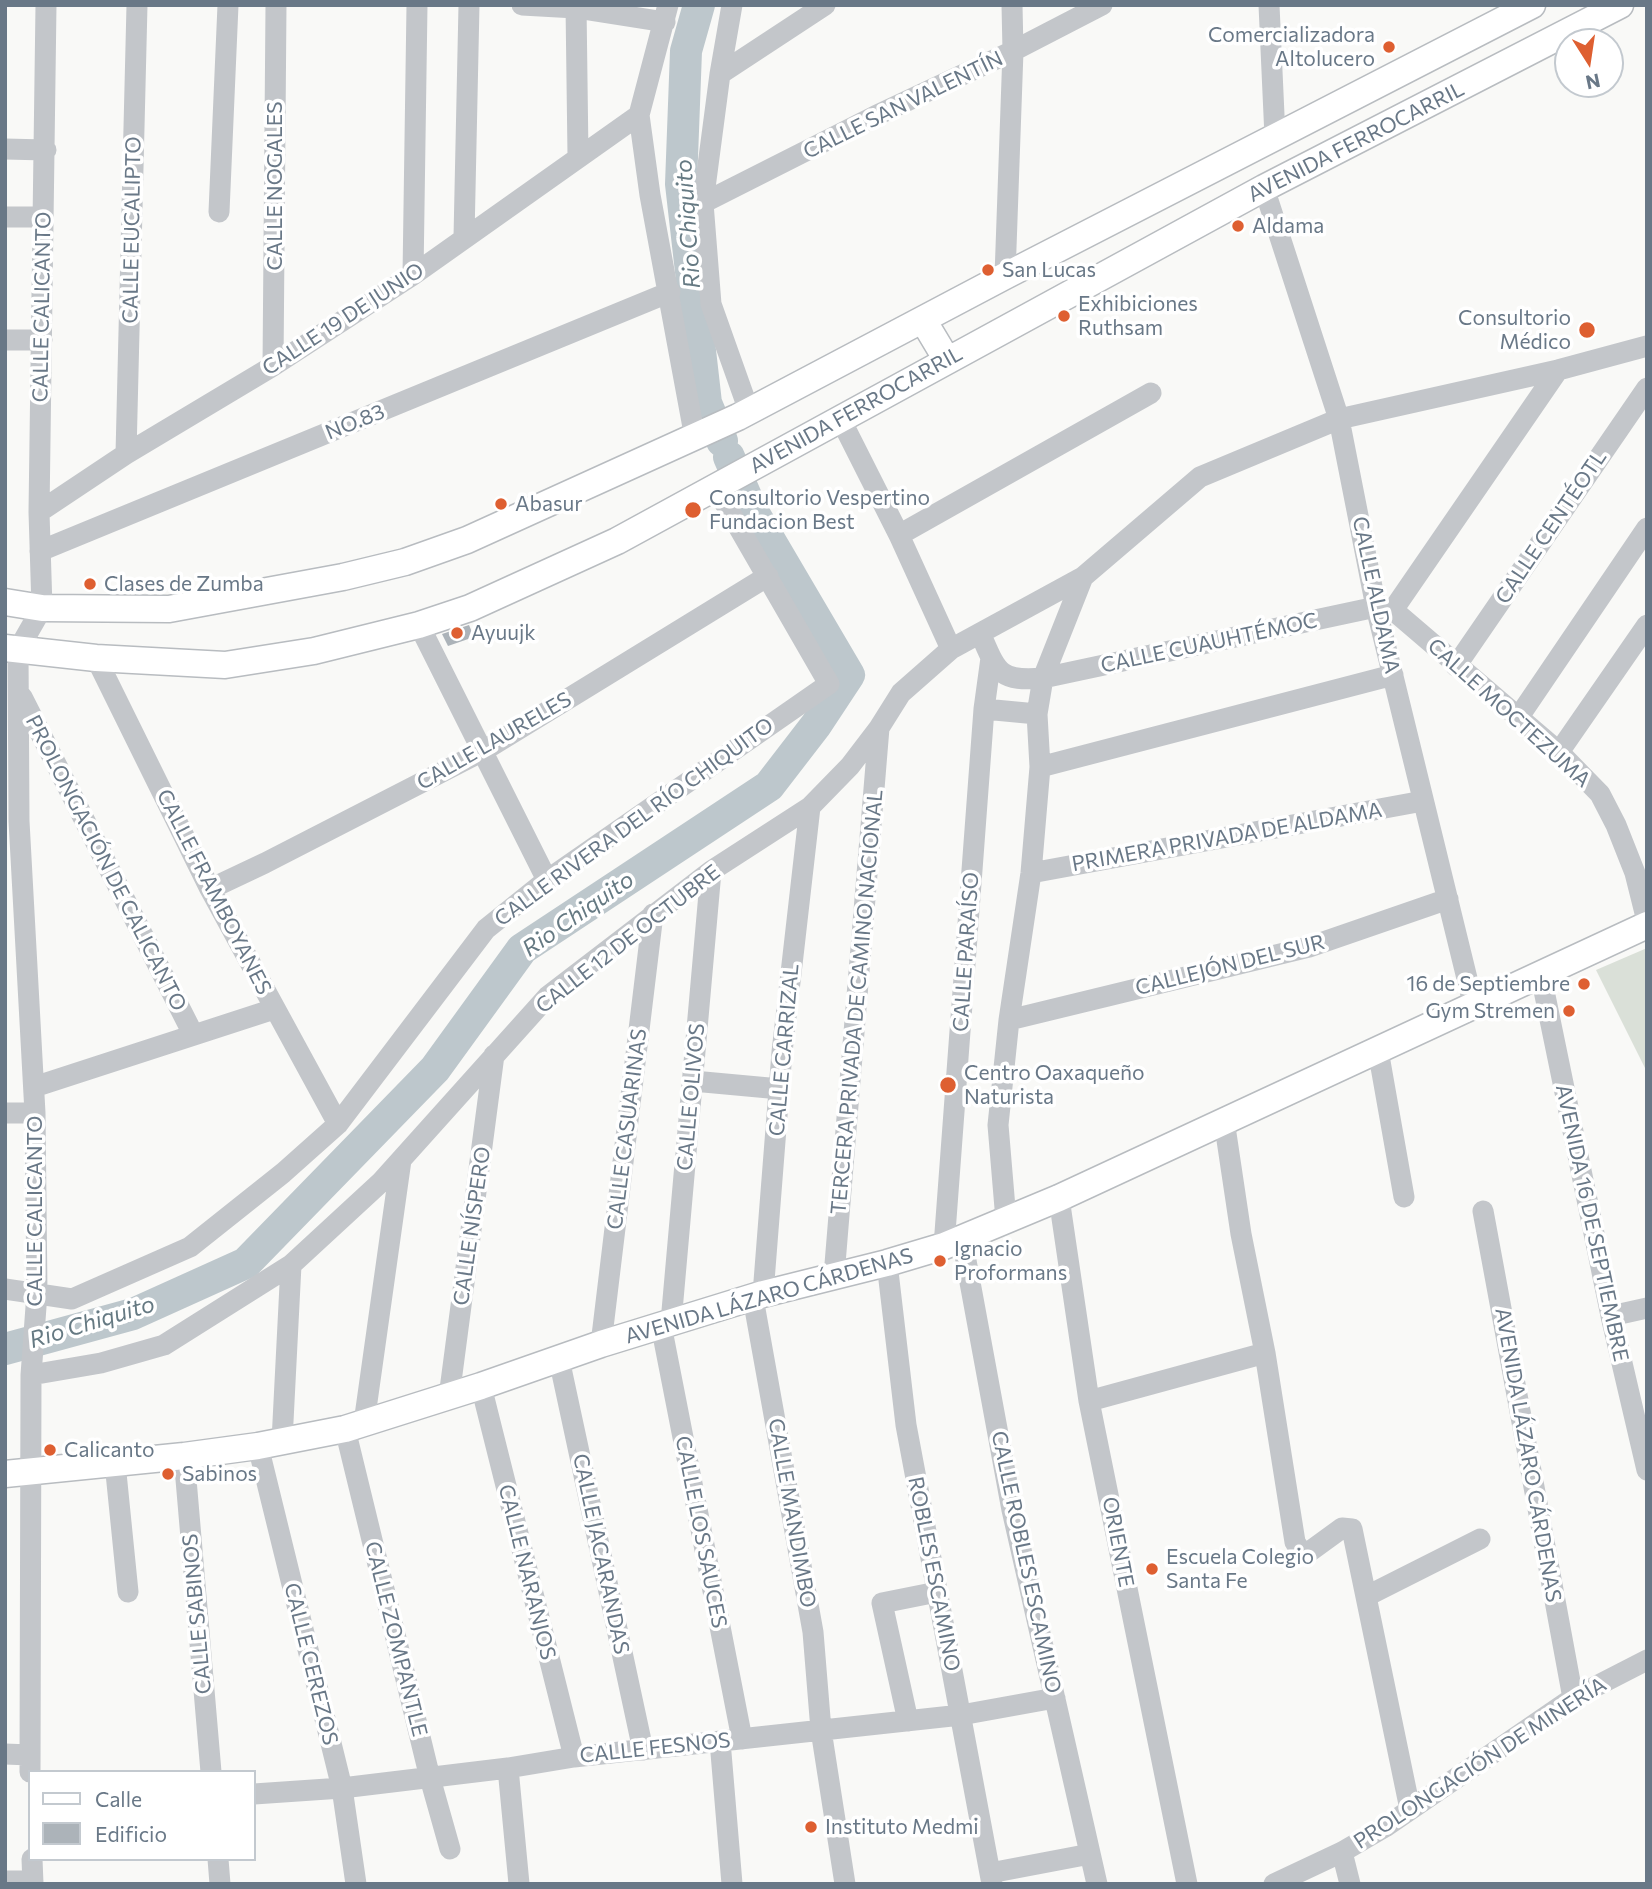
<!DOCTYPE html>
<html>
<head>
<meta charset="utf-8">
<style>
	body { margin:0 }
	#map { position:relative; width:1652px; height:1889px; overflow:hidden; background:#f9f9f7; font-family:Commissioner,sans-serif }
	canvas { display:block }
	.frame { position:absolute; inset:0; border:7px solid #697887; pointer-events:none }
	.legend { position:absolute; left:28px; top:1770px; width:228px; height:91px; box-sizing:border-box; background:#fff; border:2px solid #c3c9cf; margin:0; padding:9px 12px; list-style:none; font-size:21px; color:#697887 }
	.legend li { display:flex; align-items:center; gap:14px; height:35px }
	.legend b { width:35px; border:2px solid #c3c9cf }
	.north { position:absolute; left:1554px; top:28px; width:70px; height:70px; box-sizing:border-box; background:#fff; border:2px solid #c3c9cf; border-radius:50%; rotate:168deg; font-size:19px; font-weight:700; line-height:28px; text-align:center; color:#697887 }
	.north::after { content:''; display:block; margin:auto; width:24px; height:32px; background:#de5f31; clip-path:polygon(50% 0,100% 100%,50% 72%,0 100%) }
</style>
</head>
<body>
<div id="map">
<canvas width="1652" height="1889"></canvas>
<div class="frame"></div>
<ul class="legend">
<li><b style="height:9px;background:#fff"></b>Calle</li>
<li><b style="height:19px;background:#acb3b9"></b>Edificio</li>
</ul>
<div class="north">N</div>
</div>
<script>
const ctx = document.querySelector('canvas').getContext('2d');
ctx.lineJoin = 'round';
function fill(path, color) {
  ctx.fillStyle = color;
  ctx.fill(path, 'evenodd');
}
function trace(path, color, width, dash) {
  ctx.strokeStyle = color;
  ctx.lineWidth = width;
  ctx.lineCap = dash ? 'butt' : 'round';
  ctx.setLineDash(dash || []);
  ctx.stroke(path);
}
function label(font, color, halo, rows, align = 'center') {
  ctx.font = font + ' Commissioner,sans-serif';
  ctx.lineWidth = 7;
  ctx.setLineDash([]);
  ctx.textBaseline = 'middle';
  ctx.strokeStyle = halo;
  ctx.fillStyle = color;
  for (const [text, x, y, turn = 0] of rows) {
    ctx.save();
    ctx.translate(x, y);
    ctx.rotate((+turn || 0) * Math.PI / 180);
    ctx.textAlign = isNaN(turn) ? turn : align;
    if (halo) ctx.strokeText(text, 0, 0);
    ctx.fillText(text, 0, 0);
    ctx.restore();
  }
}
const green = new Path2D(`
	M1647 948V1072L1596 970Z`);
const river = new Path2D(`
	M699 5 686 51 681 184 706 403 722 441
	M5 1349 133 1314 246 1263 435 1069 522 949 769 786 816 725 849 675 752 510 729 457`);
const building = new Path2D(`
	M469 625 474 637 448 646 442 634Z`);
const minor = new Path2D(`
	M522 5 576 8 665 22
	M576 5 578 156
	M668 5 639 115 650 195 695 438
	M732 5 720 74 703 203 711 304 749 411
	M1269 5 1275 137
	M720 74 825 5
	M5 149 46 150
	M1264 188 1339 419 1376 607 1474 1007
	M703 203 875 116 1013 51 1102 5
	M219 212 228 5
	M5 217H43
	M464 237 469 5
	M413 275 417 5
	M1005 276 1013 51 1012 5
	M5 340H42
	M273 366 276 5
	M840 418 899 535 951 649
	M126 454 137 5
	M39 512 126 454 273 366 413 275 639 115
	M899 535 1151 393
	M40 551 670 292
	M1393 610 1558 370
	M419 625 547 880
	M981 635C997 672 999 682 1043 678L1376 607 1393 610 1559 752 1600 794 1616 825 1635 873 1647 921
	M96 658 210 889 338 1124
	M1456 666 1647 388
	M22 697 193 1034
	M984 709 1037 714
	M1518 718 1647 528
	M1559 752 1647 625
	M1040 767 1393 675
	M1031 873 1423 801
	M210 889 265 863 483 751 768 576
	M1541 976 1611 1316 1647 1470
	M1009 1020 1309 947 1448 899
	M1378 1050 1404 1197
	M693 1081 780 1089
	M34 1087 274 1009
	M5 1113H35
	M1224 1120 1241 1234 1265 1353 1295 1542 1300 1550 1309 1552 1342 1528 1352 1529 1410 1809
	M1059 1198 1089 1401 1187 1884
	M1483 1211 1573 1698
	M1006 1220 998 1125 1009 1020 1031 873 1040 767 1037 714 1043 678 1083 577 1200 477 1339 419 1558 370 1647 346
	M962 1239 1012 1510 1097 1884
	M944 1246 984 709 991 658
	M887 1263 906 1425 992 1884
	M834 1276 879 728
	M5 1289 72 1299 190 1247 283 1173 338 1124 486 929 547 880 829 684 716 488
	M763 1294 782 1052 810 807
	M753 1298 813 1632 821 1730 845 1884
	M1611 1316 1647 1308
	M671 1322 711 871
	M661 1325 742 1739
	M601 1344 653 914
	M559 1359 643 1750
	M31 1375 101 1363 164 1345 291 1265 381 1182 548 996 711 871 810 807 850 766 879 728 901 693 951 649 1083 577
	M481 1386 574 1757
	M449 1397 494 1055
	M1089 1401 1265 1353
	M364 1423 401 1160
	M345 1429 430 1778 450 1849
	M282 1441 291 1265
	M258 1446 342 1788 356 1884
	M184 1456 211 1772
	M115 1463 128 1592
	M1367 1596 1480 1539
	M908 1721 882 1603 937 1592
	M720 1741 732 1884
	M5 1754 30 1755
	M508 1768 519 1884
	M30 1772 31 1375 37 1293 35 1113 19 821 18 650 42 608 39 512 46 5
	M254 1794 342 1788 508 1768 574 1757 961 1715 1055 1698
	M1342 1852 1350 1884
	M32 1859 33 1884
	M218 1859 220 1884
	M990 1873 1090 1854
	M5 1881H33
	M1274 1884 1342 1852 1385 1827 1573 1698 1647 1660`);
const major = new Path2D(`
	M923 320 947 360
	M5 602 42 608 169 609 343 577 405 562 467 540 738 417 1005 276 1532 5
	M5 648 96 658 225 665 314 651 419 625 470 608 617 541 1264 188 1620 5
	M5 1474 184 1456 258 1446 345 1429 481 1386 601 1344 763 1294 887 1263 944 1246 1059 1198 1647 925`);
const markers = [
	[1389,47,7,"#de5f31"],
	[1238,226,7,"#de5f31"],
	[988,270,7,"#de5f31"],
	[1064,316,7,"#de5f31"],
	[1587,330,9,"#de5f31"],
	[501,504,7,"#de5f31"],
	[693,510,9,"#de5f31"],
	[90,584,7,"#de5f31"],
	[457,633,7,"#de5f31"],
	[1584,984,7,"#de5f31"],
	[1569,1011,7,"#de5f31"],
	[948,1085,9,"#de5f31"],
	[940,1261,7,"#de5f31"],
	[50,1450,7,"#de5f31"],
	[168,1474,7,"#de5f31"],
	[1152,1569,7,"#de5f31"],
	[811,1827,7,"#de5f31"]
];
const poiNames = [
	["Comercializadora",1375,35,"right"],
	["Altolucero",1375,59,"right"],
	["Aldama",1252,226],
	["San Lucas",1002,270],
	["Exhibiciones",1078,304],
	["Ruthsam",1078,328],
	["Consultorio",1571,318,"right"],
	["Médico",1571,342,"right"],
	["Consultorio Vespertino",709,498],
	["Fundacion Best",709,522],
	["Abasur",515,504],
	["Clases de Zumba",104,584],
	["Ayuujk",471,633],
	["16 de Septiembre",1570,984,"right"],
	["Gym Stremen",1555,1011,"right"],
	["Centro Oaxaqueño",964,1073],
	["Naturista",964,1097],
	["Ignacio",954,1249],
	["Proformans",954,1273],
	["Calicanto",64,1450],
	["Sabinos",182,1474],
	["Escuela Colegio",1166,1557],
	["Santa Fe",1166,1581],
	["Instituto Medmi",825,1827]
];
const streetNames = [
	["CALLE SAN VALENTÍN",903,105,-26],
	["AVENIDA FERROCARRIL",1356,142,-27],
	["CALLE NOGALES",275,186,-90],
	["CALLE EUCALIPTO",132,230,-89],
	["CALLE CALICANTO",42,307,-89],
	["CALLE 19 DE JUNIO",343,319,-33],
	["AVENIDA FERROCARRIL",856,410,-29],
	["NO.83",355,422,-22],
	["CALLE CENTÉOTL",1551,527,-56],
	["CALLE ALDAMA",1376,595,78],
	["CALLE CUAUHTÉMOC",1209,643,-12],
	["CALLE MOCTEZUMA",1509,713,42],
	["CALLE LAURELES",494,741,-30],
	["CALLE RIVERA DEL RÍO CHIQUITO",634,822,-36],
	["PRIMERA PRIVADA DE ALDAMA",1227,837,-10],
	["PROLONGACIÓN DE CALICANTO",106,863,63],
	["CALLE FRAMBOYANES",214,892,63],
	["CALLE 12 DE OCTUBRE",628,939,-38],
	["CALLE PARAÍSO",966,952,-86],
	["CALLEJÓN DEL SUR",1230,965,-14],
	["TERCERA PRIVADA DE CAMINO NACIONAL",857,1002,-85],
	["CALLE CARRIZAL",784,1050,-85],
	["CALLE OLIVOS",691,1097,-85],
	["CALLE CASUARINAS",627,1129,-83],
	["CALLE CALICANTO",35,1211,-90],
	["AVENIDA 16 DE SEPTIEMBRE",1592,1223,78],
	["CALLE NÍSPERO",472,1226,-82],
	["AVENIDA LÁZARO CÁRDENAS",769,1296,-16],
	["AVENIDA LÁZARO CÁRDENAS",1528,1455,80],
	["CALLE MANDIMBO",792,1513,80],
	["CALLE LOS SAUCES",701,1532,79],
	["ORIENTE",1118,1542,79],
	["CALLE JACARANDAS",601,1554,78],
	["CALLE ROBLES ESCAMINO",1026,1562,78],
	["CALLE NARANJOS",527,1572,76],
	["ROBLES ESCAMINO",934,1574,79],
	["CALLE SABINOS",197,1614,-95],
	["CALLE ZOMPANTLE",396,1639,76],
	["CALLE CEREZOS",311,1664,76],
	["CALLE FESNOS",655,1748,-6],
	["PROLONGACIÓN DE MINERÍA",1480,1763,-33]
];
const waterNames = [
	["Rio Chiquito",688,224,-94],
	["Rio Chiquito",578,914,-35],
	["Rio Chiquito",92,1322,-17]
];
fill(green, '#dae0d8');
trace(river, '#bdc7cc', 32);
fill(building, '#acb3b9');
trace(major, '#b8bcc0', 29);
trace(minor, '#c3c6ca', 21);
trace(major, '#fff', 26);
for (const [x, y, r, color] of markers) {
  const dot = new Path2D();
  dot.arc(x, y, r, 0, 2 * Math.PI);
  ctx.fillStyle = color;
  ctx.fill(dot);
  trace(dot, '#fff', 2.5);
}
label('21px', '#697887', '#fff', poiNames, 'left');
label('21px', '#697887', '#fff', streetNames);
label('italic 23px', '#657982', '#fff', waterNames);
</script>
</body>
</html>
